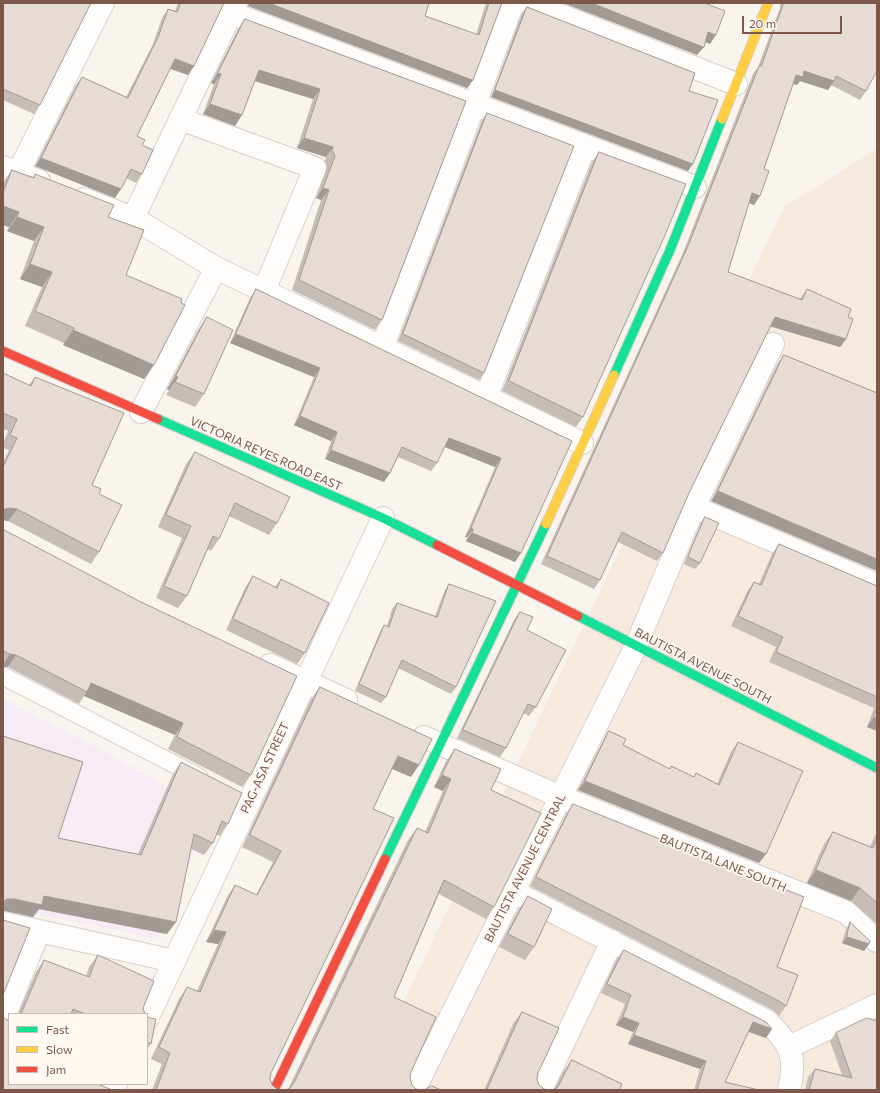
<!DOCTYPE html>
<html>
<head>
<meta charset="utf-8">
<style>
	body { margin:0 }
	#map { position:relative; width:880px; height:1093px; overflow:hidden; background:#faf4ee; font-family:Commissioner,sans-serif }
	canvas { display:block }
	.frame { position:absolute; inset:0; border:4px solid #7c574a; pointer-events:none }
	.legend { position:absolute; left:8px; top:1013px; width:140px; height:72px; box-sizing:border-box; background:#fff9f2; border:1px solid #cbb8af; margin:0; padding:5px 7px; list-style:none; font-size:12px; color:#7c574a }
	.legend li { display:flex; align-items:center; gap:8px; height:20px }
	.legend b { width:20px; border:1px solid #cbb8af }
	.scale { position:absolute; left:742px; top:16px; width:100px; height:18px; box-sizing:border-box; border:2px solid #7c574a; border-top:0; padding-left:5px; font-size:12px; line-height:14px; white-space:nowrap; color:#7c574a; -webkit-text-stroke:3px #fff9f2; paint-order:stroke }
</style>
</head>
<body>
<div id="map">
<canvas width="880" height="1093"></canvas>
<div class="frame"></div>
<ul class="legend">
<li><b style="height:5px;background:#16e098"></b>Fast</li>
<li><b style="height:5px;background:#ffcf43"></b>Slow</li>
<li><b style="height:5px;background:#f24e42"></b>Jam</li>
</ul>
<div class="scale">20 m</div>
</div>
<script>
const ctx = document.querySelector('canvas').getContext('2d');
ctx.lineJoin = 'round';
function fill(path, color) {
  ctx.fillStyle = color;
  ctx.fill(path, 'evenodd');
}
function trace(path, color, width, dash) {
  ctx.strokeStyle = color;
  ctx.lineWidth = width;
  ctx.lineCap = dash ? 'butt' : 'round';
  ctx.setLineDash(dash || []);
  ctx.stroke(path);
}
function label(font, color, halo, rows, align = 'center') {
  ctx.font = font + ' Commissioner,sans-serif';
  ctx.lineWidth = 3.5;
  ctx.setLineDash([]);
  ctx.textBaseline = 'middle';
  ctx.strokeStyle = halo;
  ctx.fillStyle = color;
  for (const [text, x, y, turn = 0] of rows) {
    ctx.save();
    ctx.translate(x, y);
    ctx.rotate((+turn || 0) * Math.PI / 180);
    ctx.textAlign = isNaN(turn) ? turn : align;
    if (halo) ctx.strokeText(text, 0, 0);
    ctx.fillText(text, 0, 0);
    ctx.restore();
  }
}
const residential = new Path2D(`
	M877 149V1090H361L784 207Z`);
const education = new Path2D(`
	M3 698 213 810 158 939 3 907Z`);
const lane = new Path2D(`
	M3 676 199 777`);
const street = new Path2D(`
	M529 3 736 84
	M231 13 695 187
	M180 119 315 168 264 291
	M3 167 39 181
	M18 173 103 3
	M84 199 133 218 216 268 582 443
	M133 218 236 3
	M382 348 513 3
	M486 397 585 146
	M141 412 216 268
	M694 507 877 585
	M270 665 346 700
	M424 737 561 797 846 912 877 941
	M524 897 767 1021C791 1045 797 1056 789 1090
	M3 923 174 961
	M147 1019 383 518
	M3 1020 39 931
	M789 1047 877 1005
	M113 1090 116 1084
	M414 1090 636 646 694 507 773 344
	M541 1090 612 941`);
const fast = new Path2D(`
	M614 375 670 250 722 119
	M158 419 383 518 437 545
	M578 616 877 768
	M385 859 546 524`);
const slow = new Path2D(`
	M722 119 768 3
	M546 524 614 375`);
const jam = new Path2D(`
	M3 351 158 419
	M437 545 578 616
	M274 1090 385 859`);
const wall = new Path2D(`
	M3 3 40 105 34 114 3 100Z
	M178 3H224L194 66 188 75 170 69 137 136 142 145V174L136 183 126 178 115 198 35 166 76 85 82 77 126 97 153 44 162 18 168 9 175 11Z
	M247 3H429L425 16 476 34 486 3H502L473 80 467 88 248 6Z
	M780 3H877L866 91 860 100 831 85 828 90 800 81 797 85 793 84 764 169 754 205 749 203 728 272 800 299 807 289 848 317 846 339 840 347 770 326 689 493 663 553 657 561 618 542 600 580 594 589 541 564 682 255 753 74 758 67 780 8Z
	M527 7 689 91 688 171 491 97 522 13Z
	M245 19 466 101 382 320 375 330 292 290 321 200 316 198 327 167 325 161 326 157 297 148 313 99 255 81 235 126 203 114 214 84 211 83 238 29Z
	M487 113 484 373 479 380 398 341 482 120Z
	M599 152 583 417 576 427 502 391 592 162Z
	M12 170 33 177 35 174 108 217 126 275 144 379 63 345 64 343 25 326 42 287 20 279 34 241 7 231 9 227 3 225V182Z
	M256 289 572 441 515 562 466 541 467 537H465L495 467 444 447 437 463 431 471 398 457 390 473 384 482 325 459 331 441 294 425 314 377 230 343 250 298Z
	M207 317 204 394 195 407 166 395 169 390 167 389 198 330Z
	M784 355 877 393 711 501 777 365Z
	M3 373 29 385 35 377 92 485 99 494V552L91 564 8 521 3 520V462L9 450 3 448V444L8 431 3 429Z
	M195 452 277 523 269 535 229 516 219 539 211 551 208 549 187 596 178 608 156 598 182 538 158 527 186 464Z
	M705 517 700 563 695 569 684 564 701 523Z
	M3 529 251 775 242 787 168 749 175 735 84 696 79 704 8 667H3Z
	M779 544 877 586V731L867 727 874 708 769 662 776 647 731 626 747 592 754 582 759 584 772 554Z
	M253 576 275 587 281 579 305 653 297 664 226 630 245 588Z
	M449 584 456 687 451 694 398 668 386 697 381 703 355 691 380 632 384 625 387 626 392 609 397 603 435 616 445 590Z
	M520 612 527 630 536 707 529 716 523 713 506 748 500 757 457 738 514 620Z
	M320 687 411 777 392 769 373 809 271 1073 270 1079 272 1085 277 1089 281 1090H152L162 1064 151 1059 179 999 187 987 197 991 218 944 206 942 227 897 235 885 256 895 273 862 242 847 311 699Z
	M609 731 623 745 669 769 671 766 693 777 696 773 717 784 731 752 738 742 759 863 578 790 603 741Z
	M455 749 491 790 494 907 486 919 439 894 394 997 411 1072 410 1078 412 1085 416 1089H288L408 840 417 828 425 832 443 791 434 787 446 761Z
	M181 762 228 824 220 836 216 834 213 843 204 855 191 849 167 934 39 909 33 917 5 911 58 838 138 854 173 774Z
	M573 804 777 967 786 1006 779 1016 773 1010 530 886 567 813Z
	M877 831V922L876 923 851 901 807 883 824 844 833 832 870 847Z
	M528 896 534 947 525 960 499 947 519 909Z
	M850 922 869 944 864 951 842 943 846 929Z
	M624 950 766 1038 748 1031 725 1082 759 1090H694L700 1069 628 1044 633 1032 616 1025 625 1004 601 993 617 959Z
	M98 955 143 1008 145 1014H18L36 972 44 960 86 976 89 967Z
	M522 1012 538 1073 537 1079 539 1085 544 1089 548 1090H484L513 1024Z
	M147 1016 151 1044 147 1049Z
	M836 1033 877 1090H805L808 1077 815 1069 842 1075 830 1041Z
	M572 1060 619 1090 554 1089 563 1072Z`);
const shadedWall = new Path2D(`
	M250 3H269L473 80 467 88 248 6Z
	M563 3H592L704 47 697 55Z
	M708 32 716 35 710 44 702 41Z
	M175 59 194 66 188 75 169 68Z
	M259 70 320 89 313 99 251 80Z
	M804 71 834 81 828 90 800 81 797 85 790 83 796 75Z
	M218 73 221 74 214 84 211 83Z
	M495 90 693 164 688 171 491 97Z
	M210 104 242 115 235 126 203 114Z
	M304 138 333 147 326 157 297 148Z
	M41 158 121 189 115 198 35 166Z
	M323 188 329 190 321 200 316 198Z
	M752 193 760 196 754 205 746 202Z
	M3 206 19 212 9 227 3 225Z
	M17 217 44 227 34 241 7 231Z
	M30 264 52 272 42 287 20 279Z
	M775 317 846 339 840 347 769 326Z
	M73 330 154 365 144 379 63 345Z
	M236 334 320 368 314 377 230 343Z
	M176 376 178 377 169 390 167 389Z
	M300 416 337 432 331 441 294 425Z
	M449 438 501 458 495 467 443 446Z
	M331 450 390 473 384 482 325 459Z
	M718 491 877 559V571L711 501Z
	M10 508 17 509 8 521 3 520V511L5 509Z
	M471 528 473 529 467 537H465Z
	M472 533 521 553 515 562 466 541Z
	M10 654 16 655 8 667H3V664Z
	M91 683 183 723 175 735 84 696 87 692Z
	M874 717 877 718V731L867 727Z
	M398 756 419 765 411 777 390 768Z
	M442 775 451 779 443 791 434 787Z
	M585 781 766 854 759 863 578 790Z
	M816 870 860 888 851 901 807 883Z
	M44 896 176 922 167 934 39 909 33 917 5 911H3V902L7 899Z
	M214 930 226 932 218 944 206 942Z
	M847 937 869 944 864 951 842 943Z
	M623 1017 639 1023 633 1032 616 1025Z
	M753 1022 772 1029 766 1038 746 1031Z
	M634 1035 706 1061 700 1069 628 1044Z`);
const building = new Path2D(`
	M3 3H91L40 105 3 89Z
	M181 3H224L194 66 175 59 137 136 145 140 142 145 153 150 142 174 131 169 121 189 41 158 82 77 128 98 159 35 168 9 177 12Z
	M269 3H429L425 16 479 35 489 3H502L473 80Z
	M592 3H708L707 4 725 11 716 35 708 32 704 47Z
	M784 3H877V71L866 91 836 76 834 81 804 71 803 77 796 75 764 169 769 171 760 196 752 193 728 272 802 300 807 289 851 309 848 317 853 319 846 339 775 317 689 493 663 553 622 532 600 580 547 556 688 246 759 66H761Z
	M527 7 695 73 689 91 718 100 693 164 495 90Z
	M245 19 466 101 382 320 299 280 329 190 323 188 335 156 332 150 333 147 304 138 320 89 259 70 242 115 210 104 221 74 218 73Z
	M487 113 574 146 484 373 403 334Z
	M599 152 686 184 665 235 583 417 509 381Z
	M12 170 34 178 35 174 114 205 108 217 144 230 126 275 182 299 181 303 185 305 154 365 73 330 74 328 35 311 52 272 30 264 44 227 17 217 19 212 3 206V193Z
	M256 289 572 441 521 553 472 533 473 529 471 528 501 458 449 438 437 463 402 447 390 473 331 450 337 432 300 416 320 368 236 334Z
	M207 317 233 330 204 394 175 382 178 377 176 376Z
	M784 355 877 393V559L718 491Z
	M3 373 31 386 35 377 124 413 92 485 101 489 99 494 122 505 99 552 17 509 10 508 5 509 3 511V467L17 438 10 435 17 419 3 413Z
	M195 452 290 497 277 523 235 503 219 539 213 536 187 596 164 586 191 526 166 515Z
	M705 517 719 523 700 563 688 557Z
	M3 529 6 531 141 602 297 676 251 775 177 737 183 723 91 683 87 692 16 655 10 654 3 651Z
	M779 544 877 586V697L776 652 783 637 738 616 754 582 761 585Z
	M253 576 277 588 281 579 329 603 305 653 233 619Z
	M449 584 496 601 456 687 402 660 386 697 359 684 384 625 389 627 397 603 437 617Z
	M520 612 533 617 527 630 566 650 536 707 528 704 506 748 463 730Z
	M320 687 432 739 419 765 398 756 373 809 394 818 271 1073 270 1079 272 1085 277 1089 281 1090H156L170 1053 159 1047 187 987 200 992 226 932 214 930 235 885 257 895 281 851 250 835Z
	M877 708V718L874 717Z
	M609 731 626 739 623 745 670 769 671 766 694 777 696 773 719 785 738 742 803 771 766 854 585 781Z
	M3 736 83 762 58 838 141 855 181 762 242 793 228 824 222 821 213 843 194 834 176 922 44 896 42 905 14 899H7L3 902Z
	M455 749 501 769 491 790 541 813 494 907 444 880 394 997 436 1017 411 1072 410 1078 412 1085 416 1089 421 1090H284L289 1089 294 1083 417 828 428 833 451 779 442 775Z
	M573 804 804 897 777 967 798 975 786 1006 779 1001 536 877Z
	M833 832 873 848 877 839V903L860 888 816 870Z
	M528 896 552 909 534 947 508 934Z
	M3 920 30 928 3 995Z
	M850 922 870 941 869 944 847 937Z
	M624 950 766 1022 772 1029 753 1022 725 1082 759 1090H697L706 1061 634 1035 639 1023 623 1017 631 995 607 984Z
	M98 955 154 981 143 1008 145 1014H85L73 1009 71 1014H21L44 960 89 977Z
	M522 1012 559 1028 538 1073 537 1079 539 1085 544 1089 548 1090H487Z
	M147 1016 150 1018 156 1019 151 1044 147 1042Z
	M3 1017 7 1020H9V1084H98L112 1090H3Z
	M867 1018 877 1021V1090H809L815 1069 852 1078 836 1033Z
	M572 1060 622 1084 619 1090H552L557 1088Z
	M432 1086 441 1090H424Z`);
const streetNames = [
	["VICTORIA REYES ROAD EAST",266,454,24],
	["BAUTISTA AVENUE SOUTH",703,666,27],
	["PAG-ASA STREET",265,768,-65],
	["BAUTISTA LANE SOUTH",723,863,22],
	["BAUTISTA AVENUE CENTRAL",525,868,-63]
];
fill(residential, '#f6e9de');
fill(education, '#f5ecf5');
trace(lane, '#d8cfca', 19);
trace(street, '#d8cfca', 24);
trace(fast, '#dad0ca', 11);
trace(slow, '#dad0ca', 11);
trace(jam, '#dad0ca', 11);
trace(lane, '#fefdfc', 17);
trace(street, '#fefdfc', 22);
trace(fast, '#16e098', 9);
trace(slow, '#ffcf43', 9);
trace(jam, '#f24e42', 9);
fill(wall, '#c7bdb7');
fill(shadedWall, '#a29a95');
fill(building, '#e7dcd5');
trace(building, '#a29a95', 1);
label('12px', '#7c574a', '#fff9f2', streetNames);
</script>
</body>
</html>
